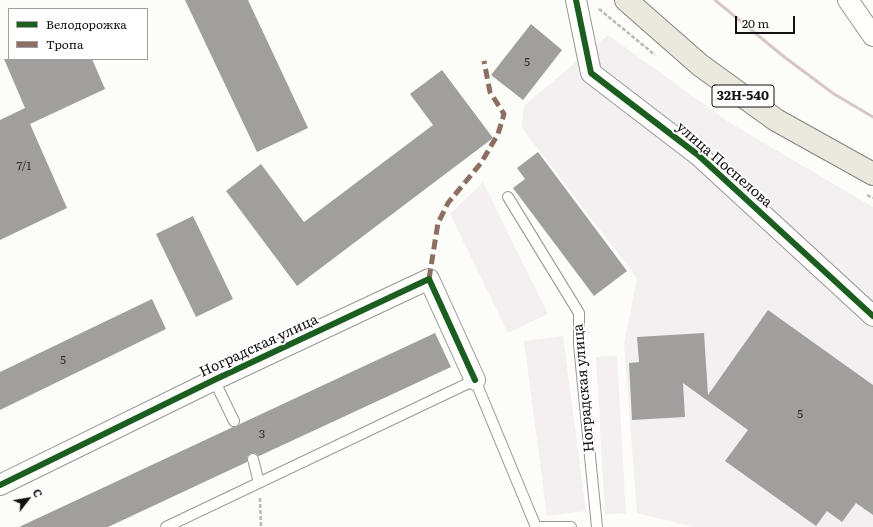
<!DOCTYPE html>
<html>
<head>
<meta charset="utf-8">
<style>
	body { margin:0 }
	#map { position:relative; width:873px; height:527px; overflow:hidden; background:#fcfcf8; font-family:Literata,serif }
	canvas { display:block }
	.legend { position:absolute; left:8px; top:8px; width:140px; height:52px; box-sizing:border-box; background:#fff; border:1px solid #a0a0a0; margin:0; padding:5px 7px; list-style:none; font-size:12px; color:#111 }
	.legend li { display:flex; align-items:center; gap:8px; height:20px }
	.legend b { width:20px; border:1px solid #a0a0a0 }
	.north { position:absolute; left:8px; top:479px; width:40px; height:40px; -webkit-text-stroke:3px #fff; paint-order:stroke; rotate:59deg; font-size:11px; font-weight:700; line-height:16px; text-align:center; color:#111 }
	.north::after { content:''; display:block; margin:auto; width:14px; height:18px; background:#111; clip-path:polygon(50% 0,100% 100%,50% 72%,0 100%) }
	.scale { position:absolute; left:735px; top:16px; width:60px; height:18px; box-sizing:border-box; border:2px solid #111; border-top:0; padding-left:5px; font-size:12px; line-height:14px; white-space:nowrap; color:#111; -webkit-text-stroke:3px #fff; paint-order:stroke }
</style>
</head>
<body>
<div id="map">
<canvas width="873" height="527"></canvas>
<ul class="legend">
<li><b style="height:5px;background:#1b5e20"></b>Велодорожка</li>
<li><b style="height:5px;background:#8d6e63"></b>Тропа</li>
</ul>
<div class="north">С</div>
<div class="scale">20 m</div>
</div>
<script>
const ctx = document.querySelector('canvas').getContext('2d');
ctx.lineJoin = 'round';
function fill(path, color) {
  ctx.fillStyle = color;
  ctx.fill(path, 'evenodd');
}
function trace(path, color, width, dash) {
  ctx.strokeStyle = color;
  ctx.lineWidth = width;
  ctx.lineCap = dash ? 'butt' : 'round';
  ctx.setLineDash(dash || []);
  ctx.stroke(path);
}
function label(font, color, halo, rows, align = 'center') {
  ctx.font = font + ' Literata,serif';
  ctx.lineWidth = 4;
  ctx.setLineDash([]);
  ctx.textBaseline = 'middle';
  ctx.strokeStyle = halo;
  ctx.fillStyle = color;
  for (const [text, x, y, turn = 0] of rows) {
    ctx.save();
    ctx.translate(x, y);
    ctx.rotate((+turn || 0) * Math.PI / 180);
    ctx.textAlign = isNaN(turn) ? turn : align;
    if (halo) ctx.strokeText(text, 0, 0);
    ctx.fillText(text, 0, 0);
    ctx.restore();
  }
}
const industrial = new Path2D(`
	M608 35 730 123 873 207V527H694L637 513 624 344 637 278 522 128 524 106Z
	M483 182 548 314 508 333 450 214Z
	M563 336 586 511 547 516 524 341Z
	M617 356 626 513 605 515 596 357Z`);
const building = new Path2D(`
	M185 0H248L308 128 257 152Z
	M531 24 562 50 523 100 491 75Z
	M4 59H92L105 89 30 124 67 208 0 240V120L25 108Z
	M442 70 493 138 297 286 226 191 261 164 304 222 433 125 410 94Z
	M538 152 627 271 594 296 513 188 525 179 517 168Z
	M193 216 233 299 196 317 156 234Z
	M152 299 166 329 0 410V372Z
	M768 310 873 385V515L856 503 842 522 827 511 816 526 725 461 748 430 683 383 685 417 632 420 629 363 639 362 637 337 704 333 708 395Z
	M435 333 451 367 259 456 255 453H251L247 457V462L108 527H19L233 427H236L240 424Z`);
const path = new Path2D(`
	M599 9 655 55
	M867 195 873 198
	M260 498 261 527`);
const service = new Path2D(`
	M508 197 579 313V345L597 527
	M214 380 234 421
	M253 459 259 483
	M166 527 475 380 536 527H571`);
const minor = new Path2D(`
	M576 0 591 73 698 155 873 316
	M848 0 873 36
	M0 485 214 380 429 279 475 380`);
const primary = new Path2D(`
	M626 0 700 65 776 120 873 174`);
const rail = new Path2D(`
	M715 0 783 56 834 94 873 117`);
const quiet = new Path2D(`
	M429 279 438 223 448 203 481 163 498 134 504 114 490 92 484 61`);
const cycleway = new Path2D(`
	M576 0 591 73 698 155 873 316
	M0 485 214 380 429 279 475 380`);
const numberNames = [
	["5",527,62],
	["7/1",24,166],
	["5",63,360],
	["5",800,414],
	["3",262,434]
];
const shields = [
	[743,96,62]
];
const shieldNames = [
	["32Н-540",743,96]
];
const streetNames = [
	["улица Поспелова",724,165,41],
	["Ноградская улица",259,346,-25],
	["Ноградская улица",584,388,-95]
];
fill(industrial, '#f4f0f2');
fill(building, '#a09f9d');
trace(service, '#979795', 12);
trace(minor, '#979795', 22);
trace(primary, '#848482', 24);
trace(path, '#b9b9b8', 2.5, [4, 2]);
trace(service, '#fffffe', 10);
trace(minor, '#fffffe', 20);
trace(primary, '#ebe8dd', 22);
trace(rail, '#d7c8c8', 3);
trace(quiet, '#8d6e63', 5, [10, 5]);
trace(cycleway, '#1b5e20', 6);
label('12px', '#353434', null, numberNames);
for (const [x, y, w] of shields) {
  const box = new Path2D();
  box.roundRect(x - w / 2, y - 11, w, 22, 3);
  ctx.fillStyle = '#fff';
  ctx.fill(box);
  trace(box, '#111', 1);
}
label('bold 13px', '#111', null, shieldNames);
label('14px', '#111', '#fff', streetNames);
</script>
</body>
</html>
